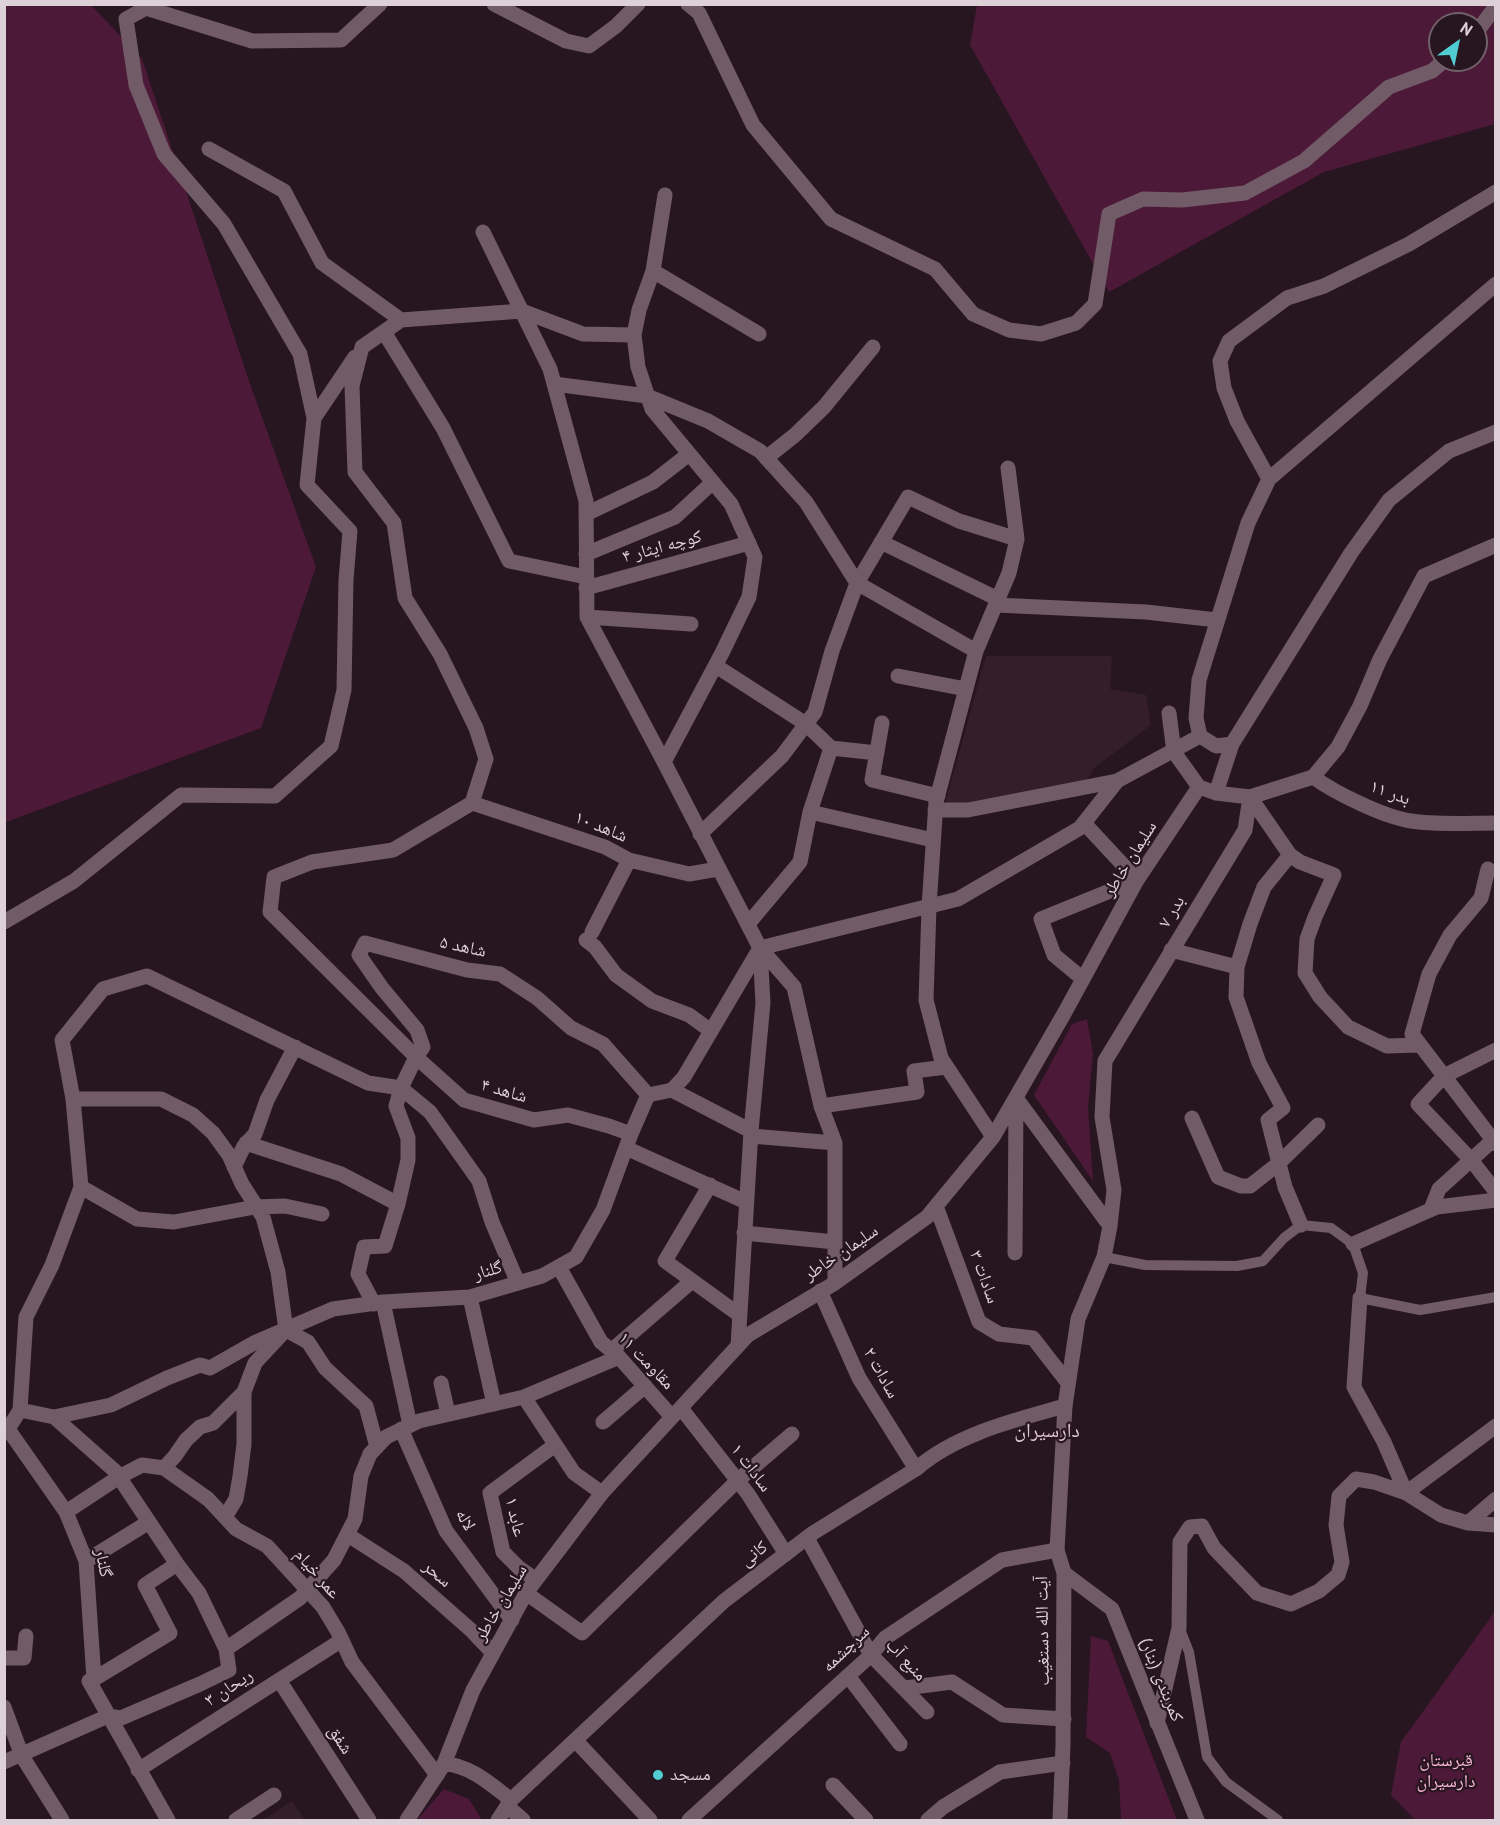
<!DOCTYPE html>
<html>
<head>
<meta charset="utf-8">
<style>
	body { margin:0 }
	#map { position:relative; width:1500px; height:1825px; overflow:hidden; background:#27161f; font-family:"PT Sans",sans-serif }
	canvas { display:block }
	.frame { position:absolute; inset:0; border:6px solid #ddd0d6; pointer-events:none }
	.north { position:absolute; left:1428px; top:12px; width:60px; height:60px; box-sizing:border-box; background:#27161f; border:2px solid #706068; border-radius:50%; rotate:33deg; font-size:16px; font-weight:700; line-height:24px; text-align:center; color:#ddd0d6 }
	.north::after { content:''; display:block; margin:auto; width:21px; height:27px; background:#51ccd1; clip-path:polygon(50% 0,100% 100%,50% 72%,0 100%) }
</style>
</head>
<body>
<div id="map">
<canvas width="1500" height="1825"></canvas>
<div class="frame"></div>
<div class="north">N</div>
</div>
<script>
const ctx = document.querySelector('canvas').getContext('2d');
ctx.lineJoin = 'round';
function fill(path, color) {
  ctx.fillStyle = color;
  ctx.fill(path, 'evenodd');
}
function trace(path, color, width, dash) {
  ctx.strokeStyle = color;
  ctx.lineWidth = width;
  ctx.lineCap = dash ? 'butt' : 'round';
  ctx.setLineDash(dash || []);
  ctx.stroke(path);
}
function label(font, color, halo, rows, align = 'center') {
  ctx.font = font + ' "PT Sans","Noto Naskh Arabic",sans-serif';
  ctx.lineWidth = 4.5;
  ctx.setLineDash([]);
  ctx.textBaseline = 'middle';
  ctx.strokeStyle = halo;
  ctx.fillStyle = color;
  for (const [text, x, y, turn = 0] of rows) {
    ctx.save();
    ctx.translate(x, y);
    ctx.rotate((+turn || 0) * Math.PI / 180);
    ctx.textAlign = isNaN(turn) ? turn : align;
    if (halo) ctx.strokeText(text, 0, 0);
    ctx.fillText(text, 0, 0);
    ctx.restore();
  }
}
const built = new Path2D(`
	M986 656H1112L1110 689 1146 695 1151 725 1094 768 1086 782 978 804H945Z
	M292 1801 305 1820H263Z`);
const green = new Path2D(`
	M4 5H91L142 59 250 384 316 567 261 728 6 822Z
	M977 5H1495V124L1324 172 1109 292 970 45ZM1440 24H1476V60H1440Z
	M1087 1019 1093 1054 1088 1107 1093 1181 1034 1095 1072 1024Z
	M1494 1613H1495V1820H1415L1391 1795 1401 1742Z
	M1091 1636 1108 1641 1177 1820H1121L1119 1780 1110 1753 1086 1737Z
	M444 1789 469 1799 482 1820H417Z`);
const lane = new Path2D(`
	M1104 1257 1145 1265 1237 1266 1263 1261 1284 1238 1301 1225 1331 1228 1353 1244 1363 1273 1360 1298 1420 1310 1496 1297
	M1180 1629 1189 1652 1207 1757 1226 1782 1278 1820`);
const street = new Path2D(`
	M494 4 566 41 589 46 616 26 638 4
	M688 4 699 13 753 125 831 219 935 269 973 314 1009 330 1041 334 1076 323 1095 304 1109 214 1143 199 1182 200 1245 193 1304 161 1389 87 1432 71 1445 60
	M1476 33 1496 6
	M209 149 284 191 322 263 401 320
	M483 232 550 369 586 501 587 617 664 762 760 948 763 1003 751 1131 738 1346
	M653 271 759 334
	M1496 284 1269 479 1248 523 1199 680 1196 718 1200 736 1216 746 1232 744 1351 553 1389 500 1449 451 1496 432
	M384 332 443 428 509 561 586 577
	M554 384 647 396 708 421 760 451 806 502 857 583 976 651
	M314 418 300 354 224 224 164 154 136 85 126 19 146 8 252 41 341 40 380 4
	M766 458 795 435 824 407 873 347
	M1269 479 1237 421 1224 388 1220 361 1229 341 1287 298 1324 286 1409 244 1496 192
	M586 514 653 482 689 454
	M881 542 998 599
	M586 554 675 517 713 482
	M586 588 749 543
	M996 605 1146 612 1217 620
	M587 617 691 624
	M716 666 806 724 831 748 877 753
	M898 676 966 689
	M1169 713 1174 752 1199 787
	M882 723 872 780 938 796
	M664 762 722 653 749 597 755 557 731 504 652 409 638 367 634 335 639 310 653 271 665 195
	M1313 777C1335 793 1384 817 1411 821 1435 825 1470 823 1496 823
	M1216 793 1232 744
	M472 803 605 847 629 860 689 874 718 869
	M935 810H968L1117 781
	M810 812 933 840
	M700 834 782 756 815 712 832 651 857 583 908 497 959 521 1017 539
	M1290 855 1300 862 1334 875 1315 917 1307 939 1305 973 1320 997 1348 1027 1387 1046 1419 1045
	M1488 869 1481 898 1450 935 1429 974 1412 1034 1496 1144
	M4 922 74 881 181 795 275 796 331 746 344 690 346 580 350 531 307 485 314 418 355 357
	M748 924 800 862 810 812 831 748
	M592 932 629 860
	M586 940 595 947 616 975 652 1001 689 1015 711 1031
	M760 948 794 987 821 1106 835 1143V1283
	M1171 950 1237 967
	M1083 979 1054 955 1041 919 1137 880 1085 824
	M1496 1050 1444 1076 1418 1104 1472 1161 1496 1192
	M672 1090 751 1131
	M1016 1098 1110 1226
	M73 1099H161L193 1115 213 1133 229 1155 242 1184 263 1217 278 1272 286 1330
	M821 1106 917 1092 914 1071 946 1067
	M1192 1118 1218 1177 1241 1186H1250L1278 1164 1318 1125
	M631 1134 609 1126 568 1115 534 1120 464 1100 416 1057 423 1047 417 1030 382 988 359 955 365 943 467 970 500 974 537 998 571 1028 603 1044 648 1095
	M751 1136 835 1143
	M993 1137 941 1058 926 1000 929 907 936 802 976 651 1009 573 1017 539 1008 468
	M246 1143 341 1174 398 1204
	M626 1148 746 1202
	M234 1167 244 1146 255 1134 267 1100 295 1047
	M710 1185 665 1261 738 1314
	M81 1187 137 1219 174 1222 255 1207 285 1206 322 1214
	M936 1206 979 1322 999 1334 1033 1338 1068 1383
	M1431 1209 1439 1189 1492 1141
	M744 1233 835 1242
	M1353 1244 1437 1207 1496 1200
	M1015 1253 1016 1101
	M559 1267 601 1342 619 1357 672 1417
	M820 1291 859 1378 916 1469
	M470 1297 494 1404
	M1360 1298 1354 1387 1384 1442 1406 1493 1441 1515 1468 1523 1496 1499
	M383 1302 410 1425
	M374 1304 358 1274 364 1247 385 1246 398 1204 408 1160V1138L396 1106 401 1088 430 1112 479 1181 492 1222 518 1283
	M286 1330 308 1342 325 1368 366 1406 377 1447
	M611 1351 692 1281
	M441 1383 448 1414
	M524 1397 574 1473 602 1493
	M1065 1406 1078 1319 1104 1257 1110 1226 1114 1190 1102 1117 1105 1061 1245 830 1250 797 1313 777 1338 747 1360 706 1380 659 1424 576 1496 545
	M681 1408 748 1494 786 1554
	M20 1410 54 1417 111 1405 167 1378 200 1365 210 1368 254 1343 333 1309 383 1302 470 1297 542 1276 576 1257 603 1210 631 1134 648 1095 672 1090 684 1077 760 948 958 899 1080 828 1117 781 1200 736
	M603 1422 645 1386
	M8 1429 66 1512 86 1561 94 1679 89 1681 168 1820
	M401 1429 446 1531 512 1620
	M4 1430 8 1429 20 1410 26 1317 52 1265 81 1187 73 1099 62 1040 103 989 147 976 368 1083 401 1088 416 1057 270 912 274 877 312 862 393 850 472 803 486 759 476 728 440 654 405 598 394 523 355 472 352 386 362 347 401 320 522 311 583 334 634 335
	M164 1468 175 1456 186 1440 200 1427 213 1423 244 1392
	M66 1512 119 1477 142 1465 164 1468 208 1499 236 1529 267 1546 323 1607 338 1632 352 1662 437 1775
	M225 1517 236 1499 240 1476 244 1444V1392L255 1363 282 1334
	M1468 1523 1496 1525
	M348 1535 404 1571 472 1631 493 1653
	M807 1538 871 1655 927 1712
	M86 1561 149 1522
	M536 1580 519 1568 503 1552 490 1493 555 1445
	M526 1593 582 1633 737 1481 792 1434
	M226 1649 300 1598 334 1560 355 1519 361 1476 370 1454 386 1437 419 1421 524 1397 619 1357
	M4 1658H24L26 1636
	M848 1676 900 1744
	M94 1679 170 1633 145 1585 177 1564
	M279 1680 369 1820
	M905 1688 952 1682 1003 1715 1064 1719
	M4 1707 22 1756 62 1820
	M1157 1723 1179 1628 1180 1542 1190 1527 1202 1526 1214 1548 1257 1593 1291 1604 1319 1591 1338 1575 1342 1562 1336 1525 1339 1496 1356 1479 1374 1482 1406 1493 1496 1426
	M576 1741 650 1820
	M4 1762 108 1716 121 1718 200 1684 229 1670 226 1649 199 1593 177 1564 115 1471 54 1417
	M444 1764 473 1690 526 1593 602 1493 748 1335 835 1283 927 1217 993 1137 1065 1012 1137 880 1199 787 1216 793 1250 797 1290 855 1264 887 1250 924 1237 967 1236 997 1259 1063 1283 1108 1268 1120 1285 1187 1301 1225
	M138 1770 342 1640
	M833 1785 866 1820
	M507 1806 523 1820
	M236 1820 274 1795
	M689 1820 871 1655 885 1638 1002 1560 1057 1550
	M928 1820 943 1807 1000 1772 1063 1763`);
const secondary = new Path2D(`
	M1064 1573 1112 1609 1197 1820
	M511 1800 724 1601 813 1533 916 1469C956 1434 1015 1420 1065 1406L1057 1550 1064 1573 1063 1745 1060 1820
	M407 1820 444 1764C468 1764 492 1785 511 1800L498 1820`);
const markers = [
	[658,1775,6,"#51ccd1"]
];
const streetNames = [
	["کوچه ایثار ۴",662,547,-15],
	["بدر ۱۱",1390,793,20],
	["شاهد ۱۰",601,827,22],
	["سلیمان خاطر",1130,859,-58],
	["بدر ۷",1172,912,-59],
	["شاهد ۵",463,947,12],
	["شاهد ۴",504,1091,16],
	["سلیمان خاطر",841,1253,-34],
	["گلنار",488,1271,-16],
	["سادات ۳",984,1277,70],
	["مقاومت ۱۱",646,1361,46],
	["سادات ۲",881,1373,61],
	["سادات ۱",751,1468,53],
	["عابد ۱",515,1517,77],
	["لاله",465,1520,60],
	["کانی",754,1554,-37],
	["گلنار",103,1563,79],
	["عمر خیام",317,1574,49],
	["سحر",437,1574,41],
	["سلیمان خاطر",501,1603,-59],
	["آیت الله دستغیب",1043,1631,-91],
	["سرچشمه",846,1649,-44],
	["منبع آب",906,1660,47],
	["کمربندی (بنار)",1161,1680,68],
	["ریحان ۳",229,1688,-33],
	["شفق",340,1740,57]
];
const parkNames = [
	["قبرستان",1446,1761],
	["دارسیران",1446,1782]
];
const poiNames = [
	["مسجد",670,1775]
];
const neighbourhoodNames = [
	["دارسیران",1047,1431]
];
fill(built, '#341e2a');
fill(green, '#4d1938');
trace(lane, '#715b66', 10);
trace(street, '#715b66', 15);
trace(secondary, '#715b66', 15);
for (const [x, y, r, color] of markers) {
  const dot = new Path2D();
  dot.arc(x, y, r, 0, 2 * Math.PI);
  ctx.fillStyle = color;
  ctx.fill(dot);
  trace(dot, '#27161f', 2);
}
label('18px', '#ddd0d6', '#27161f', streetNames);
label('18px', '#f9b6d9', '#27161f', parkNames);
label('18px', '#ddd0d6', '#27161f', poiNames, 'left');
label('20px', '#dfc6d2', '#27161f', neighbourhoodNames);
</script>
</body>
</html>
